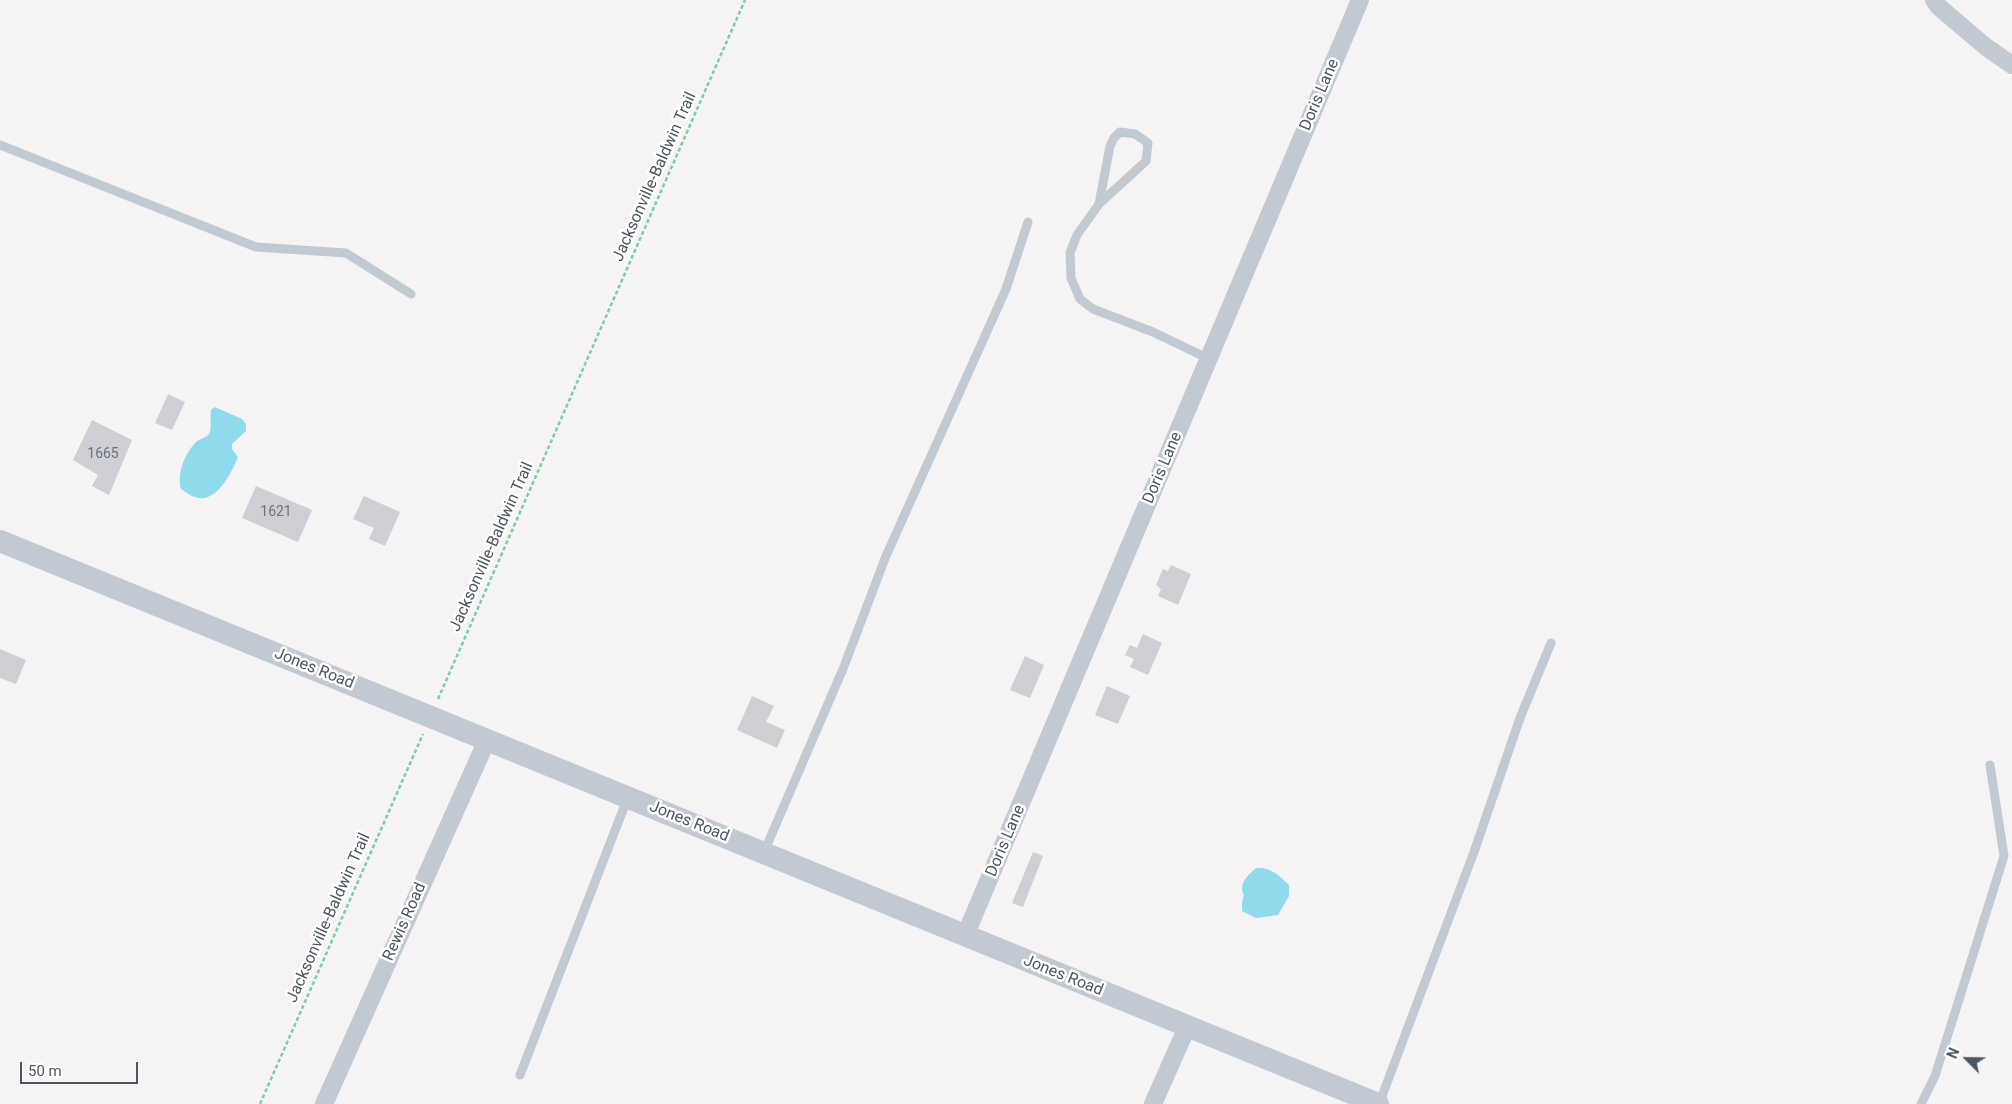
<!DOCTYPE html>
<html>
<head>
<meta charset="utf-8">
<style>
	body { margin:0 }
	#map { position:relative; width:2012px; height:1104px; overflow:hidden; background:#f5f3f3; font-family:Roboto,sans-serif }
	canvas { display:block }
	.north { position:absolute; left:1942px; top:1034px; width:50px; height:50px; -webkit-text-stroke:4px #fff; paint-order:stroke; rotate:293deg; font-size:14px; font-weight:700; line-height:20px; text-align:center; color:#4a5661 }
	.north::after { content:''; display:block; margin:auto; width:18px; height:22px; background:#4a5661; clip-path:polygon(50% 0,100% 100%,50% 72%,0 100%) }
	.scale { position:absolute; left:20px; top:1062px; width:118px; height:22px; box-sizing:border-box; border:2px solid #4a5661; border-top:0; padding-left:6px; font-size:15px; line-height:18px; white-space:nowrap; color:#4a5661; -webkit-text-stroke:4px #fff; paint-order:stroke }
</style>
</head>
<body>
<div id="map">
<canvas width="2012" height="1104"></canvas>
<div class="north">N</div>
<div class="scale">50 m</div>
</div>
<script>
const ctx = document.querySelector('canvas').getContext('2d');
ctx.lineJoin = 'round';
function fill(path, color) {
  ctx.fillStyle = color;
  ctx.fill(path, 'evenodd');
}
function trace(path, color, width, dash) {
  ctx.strokeStyle = color;
  ctx.lineWidth = width;
  ctx.lineCap = dash ? 'butt' : 'round';
  ctx.setLineDash(dash || []);
  ctx.stroke(path);
}
function label(font, color, halo, rows, align = 'center') {
  ctx.font = font + ' Roboto,sans-serif';
  ctx.lineWidth = 5;
  ctx.setLineDash([]);
  ctx.textBaseline = 'middle';
  ctx.strokeStyle = halo;
  ctx.fillStyle = color;
  for (const [text, x, y, turn = 0] of rows) {
    ctx.save();
    ctx.translate(x, y);
    ctx.rotate((+turn || 0) * Math.PI / 180);
    ctx.textAlign = isNaN(turn) ? turn : align;
    if (halo) ctx.strokeText(text, 0, 0);
    ctx.fillText(text, 0, 0);
    ctx.restore();
  }
}
const water = new Path2D(`
	M215 407 242 419 246 424V431L232 444V449L238 457C232 472 216 505 195 497 190 496 186 492 181 489 177 473 184 455 196 442 199 439 206 438 209 434 212 429 210 417 211 410Z
	M1256 868C1271 867 1279 875 1289 885V896L1278 915 1256 918 1242 911V902L1244 895C1238 884 1248 875 1256 868Z`);
const building = new Path2D(`
	M168 394 185 402 172 430 155 423Z
	M92 420 132 440 109 495 92 486 98 475 73 460Z
	M256 486 312 510 298 542 242 518Z
	M364 496 400 512 385 546 369 539 374 528 353 519Z
	M1171 565 1191 574 1178 605 1158 596 1161 589 1156 585 1163 569 1168 571Z
	M1143 634 1162 643 1148 675 1130 667 1134 659 1125 655 1130 645 1137 648Z
	M0 649 26 660 16 684 0 678Z
	M1025 656 1044 665 1030 698 1010 690Z
	M1107 686 1130 696 1118 724 1095 715Z
	M752 696 774 706 766 722 785 730 777 748 737 730Z
	M1033 852 1043 856 1023 907 1012 903Z`);
const path = new Path2D(`
	M438 699 745 0
	M260 1104 423 734`);
const service = new Path2D(`
	M0 145 256 247 346 253 411 294
	M1099 204 1110 146 1114 138 1120 132 1135 134 1148 143 1146 161 1099 204 1077 235 1070 253 1071 278 1080 299 1093 309 1153 332 1209 359
	M764 852 843 669 886 556 1006 289 1028 222
	M520 1075 628 797
	M1379 1104 1474 852 1520 718 1551 643
	M1921 1104 1935 1076 2004 856 1990 765`);
const minor = new Path2D(`
	M1934 0 1939 7 1986 47 2012 65
	M965 936 1360 0
	M324 1104 487 740
	M1153 1104 1187 1027`);
const tertiary = new Path2D(`
	M0 541 1378 1104`);
const numberNames = [
	["1665",103,454],
	["1621",276,512]
];
const streetNames = [
	["Doris Lane",1320,95,-67],
	["Jacksonville-Baldwin Trail",655,177,-66],
	["Doris Lane",1163,468,-67],
	["Jacksonville-Baldwin Trail",492,547,-66],
	["Jones Road",314,669,22],
	["Jones Road",689,822,22],
	["Doris Lane",1006,841,-67],
	["Jacksonville-Baldwin Trail",329,918,-66],
	["Rewis Road",405,922,-66],
	["Jones Road",1063,976,22]
];
fill(water, '#90daee');
fill(building, '#cdcfd5');
trace(path, '#7ad0a6', 2.5, [4, 2.5]);
trace(service, '#c1cad2', 9);
trace(minor, '#c1cad2', 18);
trace(tertiary, '#c1cad2', 22);
label('14px', '#6b747e', null, numberNames);
label('16px', '#4a5661', '#fff', streetNames);
</script>
</body>
</html>
